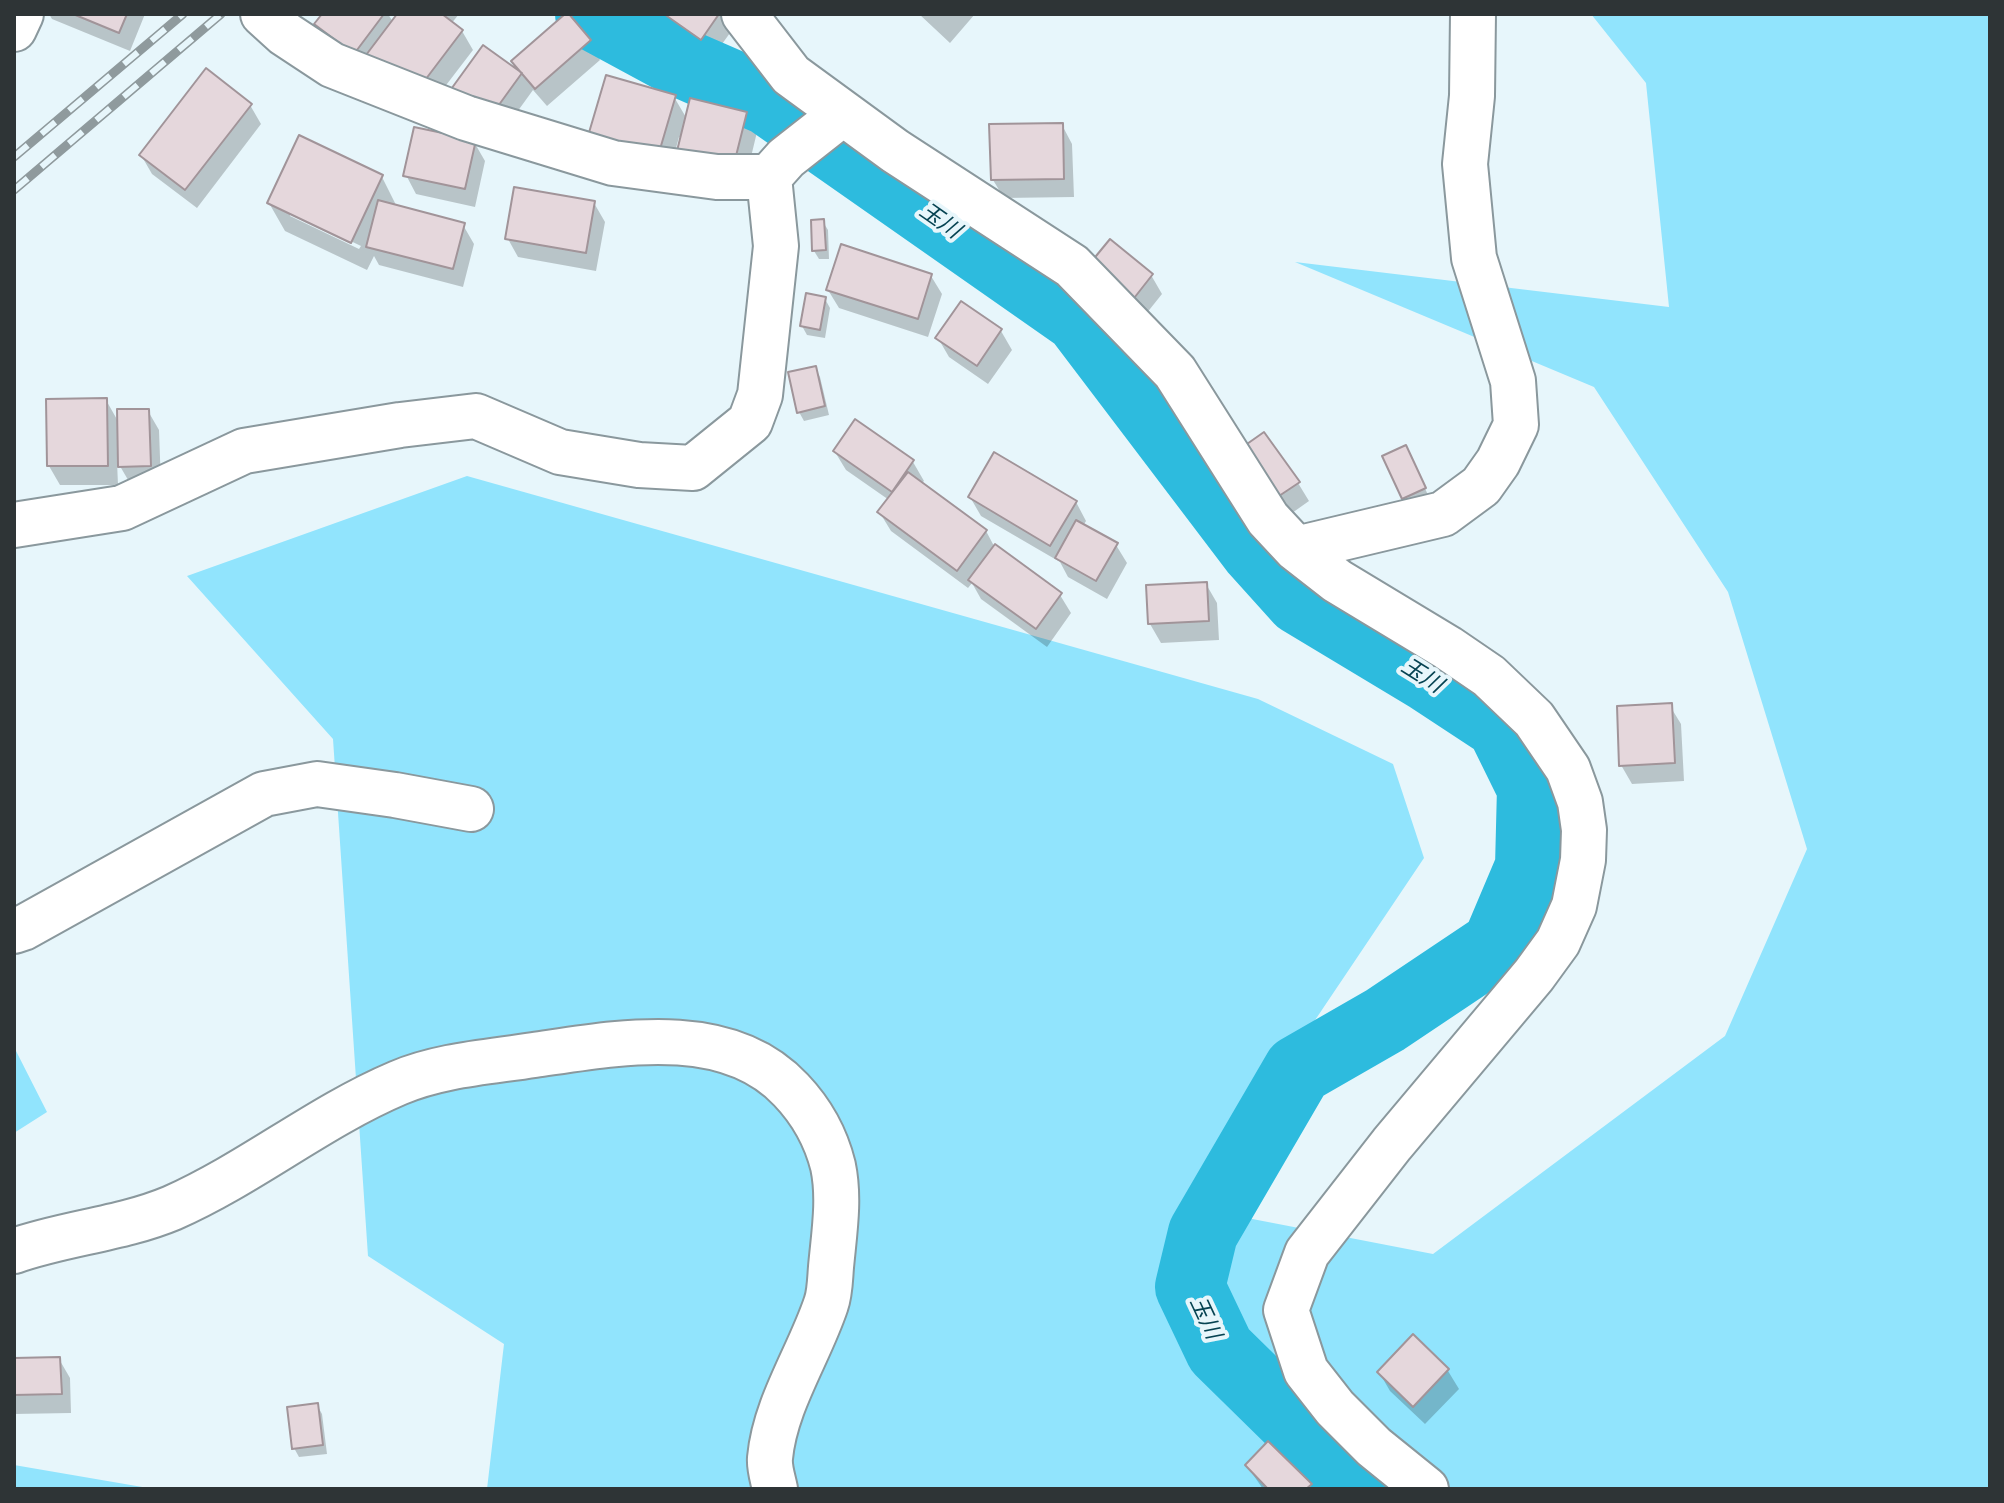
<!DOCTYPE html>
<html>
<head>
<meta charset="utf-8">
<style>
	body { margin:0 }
	#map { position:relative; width:2004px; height:1503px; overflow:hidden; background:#e7f6fb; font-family:Figtree,sans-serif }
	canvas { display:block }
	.frame { position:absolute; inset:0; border:16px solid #2e3436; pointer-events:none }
</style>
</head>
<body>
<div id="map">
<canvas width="2004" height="1503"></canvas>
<div class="frame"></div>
</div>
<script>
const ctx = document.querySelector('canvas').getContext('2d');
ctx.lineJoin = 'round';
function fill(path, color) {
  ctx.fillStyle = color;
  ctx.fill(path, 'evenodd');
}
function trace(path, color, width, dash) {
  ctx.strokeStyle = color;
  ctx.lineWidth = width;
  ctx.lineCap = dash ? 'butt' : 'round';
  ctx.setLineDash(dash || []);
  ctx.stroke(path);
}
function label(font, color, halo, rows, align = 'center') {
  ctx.font = font + ' Figtree,"Noto Sans JP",sans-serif';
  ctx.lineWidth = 8;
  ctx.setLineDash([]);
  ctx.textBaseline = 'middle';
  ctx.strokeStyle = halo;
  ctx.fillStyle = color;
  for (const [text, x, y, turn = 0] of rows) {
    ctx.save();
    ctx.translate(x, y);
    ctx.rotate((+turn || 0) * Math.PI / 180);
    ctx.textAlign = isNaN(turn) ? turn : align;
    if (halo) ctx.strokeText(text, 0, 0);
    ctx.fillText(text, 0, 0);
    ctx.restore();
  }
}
const green = new Path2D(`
	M1591 14H1990V1489H487L504 1344 368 1256 333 739 187 576 467 476 1258 699 1393 764 1424 858 1256 1108 1206 1210 1433 1254 1725 1036 1807 849 1728 592 1594 387 1295 262 1669 307 1646 83Z
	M14 1047 47 1112 14 1133Z
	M14 1465 154 1489H14Z`);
const shadow = new Path2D(`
	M49 14H145L130 51 52 19Z
	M324 14H388L393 22 400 14H459L451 24 462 31 473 50 424 114 327 43 316 24Z
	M664 14H737L740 19 712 58 672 29Z
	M919 14H975L950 43Z
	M590 41 600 60 547 106 533 90 499 137 484 48 521 75 513 61Z
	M607 78 674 97 687 119 746 114 757 132 745 182 679 137 669 174Z
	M250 105 261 124 197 208 152 174 141 155Z
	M1062 125 1072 144 1074 197 1004 198 993 180Z
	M474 142 485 161 475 207 416 194 406 175Z
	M382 177 397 207 463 225 474 244 463 287 379 265 374 256 367 270 285 231 269 203ZM290 212 361 246 359 249 290 216Z
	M594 203 605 222 596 271 518 257 508 239Z
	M823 222 828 230 829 259H819L814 251Z
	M1151 275 1162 294 1142 319 1101 286Z
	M931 276 942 294 928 337 839 308 828 290Z
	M825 299 830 308 825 338 807 335 802 326Z
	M961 304 1001 331 1012 350 988 384 949 357 938 338Z
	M815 368 820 377 829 415 804 421 799 412Z
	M106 400 119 423 148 411 159 430 161 485H131L117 461 118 485H60L49 466Z
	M856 422 913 462 924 481 921 484 986 531 994 546 1060 595 1071 613 1047 647 981 599 972 583 968 588 891 531 880 513 889 500 846 470 835 452Z
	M1385 457H1410L1429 497 1409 507Z
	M1251 471 1298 483 1309 501 1285 518Z
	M970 497 1076 502 1086 521 1083 526 1116 545 1127 563 1107 599 1068 577 1060 562 981 516Z
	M1206 584 1217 603 1219 640 1161 643 1150 624Z
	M1670 706 1681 724 1684 781 1632 784 1621 765Z
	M1413 1337 1448 1371 1459 1389 1425 1424 1390 1391 1379 1372Z
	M59 1359 70 1378 71 1413 14 1414V1360Z
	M317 1405 322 1414 327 1454 299 1457 294 1448Z
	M1247 1466 1310 1485 1312 1489H1263Z`);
const river = new Path2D(`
	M590 14 675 60 769 101 1079 318 1255 550 1300 600 1428 677 1501 725 1532 788 1530 867 1497 945 1385 1020 1298 1070 1203 1233 1190 1287 1220 1350 1326 1454 1369 1489`);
const building = new Path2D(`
	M73 14H127L119 33Z
	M322 14H384L354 54 314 24Z
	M397 14H442L463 30 413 96 363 59Z
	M565 14H569L591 40 535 89 511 61Z
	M664 14H719L701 40Z
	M483 45 522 73 488 120 449 92Z
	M206 68 252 104 185 190 139 155Z
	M606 75 676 95 658 156 588 136Z
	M690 98 747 112 734 164 677 151Z
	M1063 123 1064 179 991 180 989 124Z
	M414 127 476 140 465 189 403 176Z
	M299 135 383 175 351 243 267 203Z
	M514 187 595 201 586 253 505 239Z
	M378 200 465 223 453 269 366 247Z
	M824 219 826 250 812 251 811 220Z
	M1110 239 1153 274 1131 302 1087 267Z
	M841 244 932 274 918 319 826 290Z
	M806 293 826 297 820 330 800 326Z
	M961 301 1002 329 977 366 935 338Z
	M816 366 825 406 797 413 788 372Z
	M107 398 108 466H47L46 399Z
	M117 409H149L151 466 118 467Z
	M855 419 914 460 892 492 833 451Z
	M1264 432 1300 482 1273 500 1237 451Z
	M1406 445 1426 488 1402 499 1382 456Z
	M994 452 1077 501 1050 546 968 497Z
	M908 472 987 530 957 571 877 512Z
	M1076 520 1118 543 1096 581 1055 558Z
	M995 544 1062 593 1036 629 968 580Z
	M1207 582 1209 621 1148 624 1146 585Z
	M1672 703 1675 763 1619 766 1617 706Z
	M1413 1334 1449 1369 1413 1407 1377 1372Z
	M60 1357 62 1394 14 1395V1358Z
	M318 1403 323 1445 292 1449 287 1407Z
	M1268 1441 1312 1484 1306 1489H1268L1245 1465Z`);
const minor = new Path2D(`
	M263 14 285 34 332 65 466 118 613 163 717 177H769
	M744 14 791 75 895 151 1072 266 1175 372 1268 519 1296 549 1337 581 1448 648 1489 676 1534 719 1568 769 1580 802 1584 830 1583 860 1574 906 1558 942 1534 975 1392 1144 1307 1253 1286 1310 1306 1371 1335 1408 1374 1447 1426 1489
	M14 29 21 14
	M14 525 122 508 244 451 400 425 476 416 560 452 639 465 693 468 750 422 760 395 776 246 769 177 786 158 842 114
	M1296 549 1443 514 1481 486 1498 462 1516 425 1513 381 1474 258 1465 164 1472 96 1473 14
	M14 931 23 928 264 794 317 784 395 795 471 809
	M14 1251C65 1233 122 1229 172 1208 251 1173 318 1117 398 1083 440 1065 489 1062 534 1055 617 1043 727 1021 791 1090 811 1111 826 1138 833 1166 840 1199 834 1234 831 1267 830 1279 830 1293 826 1304 809 1355 775 1404 770 1458 769 1468 773 1479 775 1489`);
const rail = new Path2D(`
	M14 157 183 14
	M14 190 221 14`);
const waterNames = [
	["玉川",940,221,35],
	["玉川",1422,676,32],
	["玉川",1205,1318,65]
];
fill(green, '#91e4fd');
fill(shadow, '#0003');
trace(river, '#2dbbde', 70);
fill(building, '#e5d7dc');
trace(building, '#a19499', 2);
trace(minor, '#8a989d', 48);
trace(minor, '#fff', 44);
trace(rail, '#8f9a9d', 9);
trace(rail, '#e7f6fb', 6, [18]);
label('italic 22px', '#064352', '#e7f6fb', waterNames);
</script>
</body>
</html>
